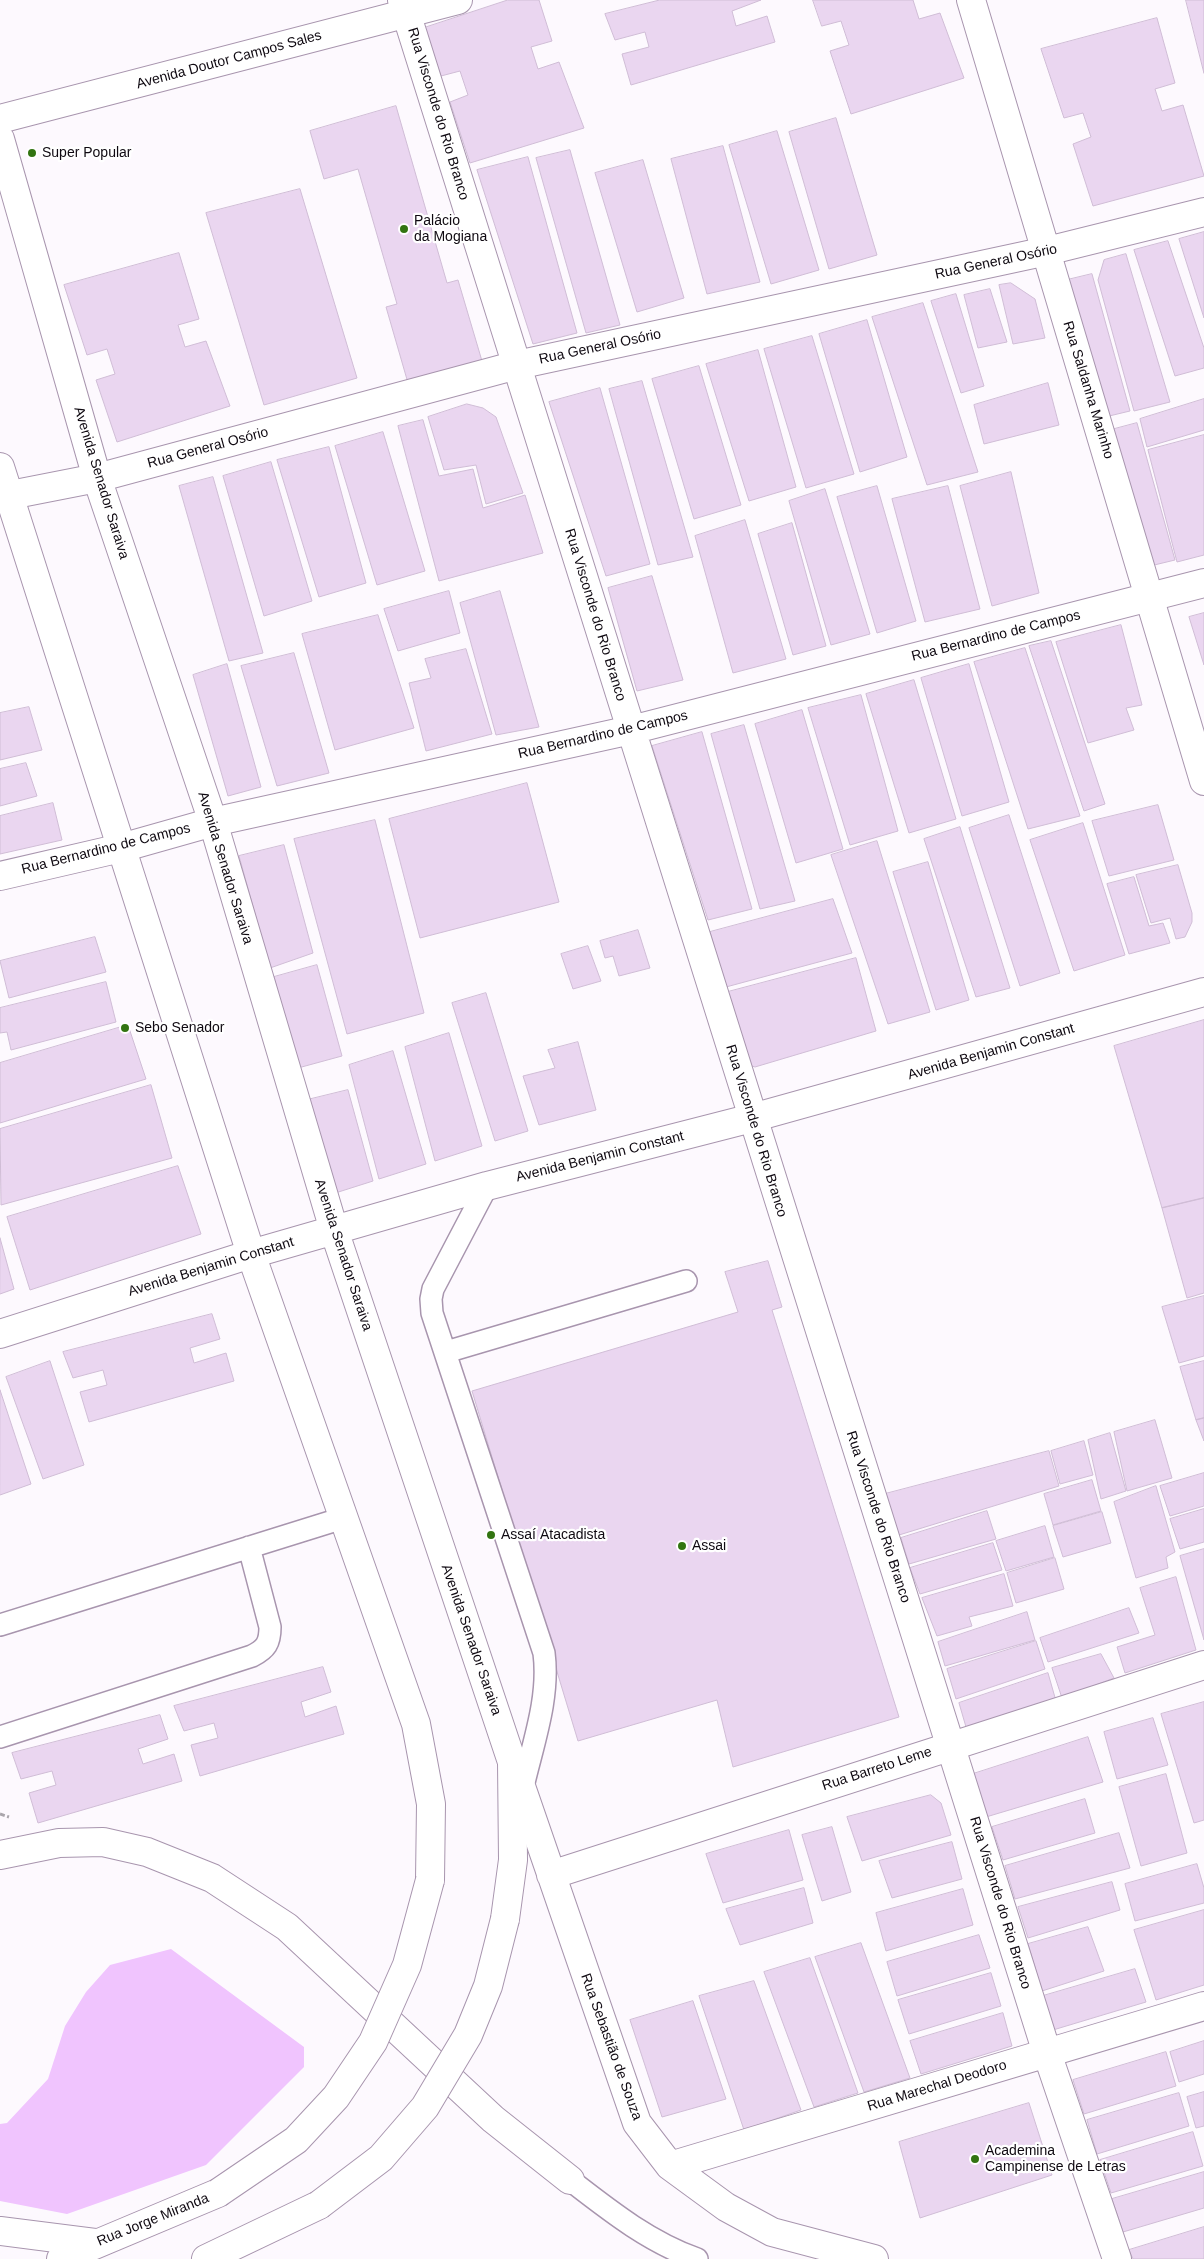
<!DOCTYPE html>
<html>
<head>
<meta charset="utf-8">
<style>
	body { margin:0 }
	canvas { display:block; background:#fdf9fe }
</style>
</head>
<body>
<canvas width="1204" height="2259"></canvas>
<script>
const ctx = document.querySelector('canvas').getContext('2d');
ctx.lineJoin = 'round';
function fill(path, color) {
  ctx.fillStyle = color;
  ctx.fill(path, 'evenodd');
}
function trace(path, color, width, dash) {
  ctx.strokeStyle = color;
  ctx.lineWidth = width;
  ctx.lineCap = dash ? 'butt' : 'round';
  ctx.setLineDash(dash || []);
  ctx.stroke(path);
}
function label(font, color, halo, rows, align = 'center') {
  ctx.font = font + ' Arial,sans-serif';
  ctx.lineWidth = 4.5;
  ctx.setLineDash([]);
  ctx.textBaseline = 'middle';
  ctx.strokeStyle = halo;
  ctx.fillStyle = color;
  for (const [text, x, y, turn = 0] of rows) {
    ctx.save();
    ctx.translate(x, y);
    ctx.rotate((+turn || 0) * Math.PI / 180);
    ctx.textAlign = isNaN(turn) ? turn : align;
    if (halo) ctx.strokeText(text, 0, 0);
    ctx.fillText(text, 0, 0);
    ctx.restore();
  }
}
const green = new Path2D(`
	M171 1949 304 2047V2067L206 2165 67 2214 0 2201V2124L7 2123 48 2079 65 2026 86 1992 110 1965Z`);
const building = new Path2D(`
	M508 0H539L552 41 531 47 538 69 559 62 584 128 470 163 450 102 468 95 460 71 441 76 424 28Z
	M660 0H761L732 11 736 26 767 16 775 42 631 85 622 54 649 47 645 32 615 40 605 14Z
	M813 0H913L919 19 940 13 964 78 851 114 830 51 849 45 841 21 822 26Z
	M1186 0H1204V73Z
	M1157 18 1175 83 1155 89 1162 111 1183 105 1204 176 1093 206 1073 144 1091 137 1083 113 1064 118 1041 49Z
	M396 106 447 283 458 280 482 361 408 383 386 307 397 304 358 169 324 179 310 131Z
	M836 118 877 255 829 269 789 132Z
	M777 131 819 270 771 284 729 145Z
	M723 146 760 282 707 294 671 159Z
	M570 150 620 325 586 333 536 158Z
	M528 157 577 333 533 344 477 170Z
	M643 160 684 298 637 312 595 173Z
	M300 189 357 378 264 405 206 213Z
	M1204 232V318L1179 239Z
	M1168 241 1204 348V368L1175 376 1134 250Z
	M179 253 199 319 178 325 185 347 206 341 230 406 117 442 96 380 115 374 107 349 87 355 64 285Z
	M1126 254 1170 402 1134 411 1098 280 1104 260Z
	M1092 274 1130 411 1105 417 1063 281Z
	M1011 283 1035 299 1045 338 1013 344 999 285Z
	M990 289 1007 342 978 348 964 295Z
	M956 294 984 386 961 393 931 301Z
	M923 303 978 472 927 485 872 317Z
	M867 320 907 457 860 472 819 334Z
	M812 336 854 474 806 488 764 349Z
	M758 350 796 487 749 501 706 364Z
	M699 366 741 505 694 519 652 379Z
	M642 381 693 557 658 565 609 389Z
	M1048 383 1059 425 984 444 974 405Z
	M600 388 650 564 606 576 549 402Z
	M1204 399V430L1147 447 1140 419Z
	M467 404 483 408 496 417 523 493 486 504 476 465 444 470 428 417Z
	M423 420 439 476 473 469 483 508 525 495 543 553 439 581 398 426Z
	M1137 423 1175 560 1146 567 1107 431Z
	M383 432 425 571 377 585 335 446Z
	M1204 435V555L1177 562 1148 450Z
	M329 447 366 583 319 597 277 460Z
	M271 462 312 601 264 616 223 476Z
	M1011 472 1039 593 992 606 960 486Z
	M213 477 263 653 229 661 179 486Z
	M877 486 916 621 877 633 837 497Z
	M948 486 980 609 925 622 892 499Z
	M825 489 870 634 831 645 789 501Z
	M745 520 786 659 733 673 695 536Z
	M792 523 826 646 793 655 758 534Z
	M652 576 683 680 637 691 608 588Z
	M449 591 460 633 398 651 384 609Z
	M500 591 539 727 496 735 460 603Z
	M1204 613V665L1189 617Z
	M378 615 414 728 335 750 302 634Z
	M1121 625 1142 705 1126 708 1134 730 1088 743 1056 642Z
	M1051 641 1105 804 1084 811 1029 646Z
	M1025 648 1080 816 1028 829 974 662Z
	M466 649 492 734 426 751 409 683 431 678 425 659Z
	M294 653 329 773 277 786 241 666Z
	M227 664 261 787 228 796 193 675Z
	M969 664 1009 802 962 816 921 678Z
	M914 680 956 819 909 833 866 694Z
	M861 695 898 831 850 845 808 708Z
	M29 707 42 750 0 760V713Z
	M802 710 843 849 796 863 755 724Z
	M744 725 795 901 760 909 711 734Z
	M702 732 752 909 708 920 652 746Z
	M26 763 37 796 0 806V769Z
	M527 783 559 902 420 938 389 819Z
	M53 803 62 840 0 854V816Z
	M1158 805 1174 860 1109 876 1092 821Z
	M1009 815 1060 973 1020 986 969 828Z
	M375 820 424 1013 347 1034 294 839Z
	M1083 823 1125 955 1074 971 1030 840Z
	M960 827 1010 988 976 997 924 839Z
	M877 841 930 1012 888 1024 831 855Z
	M284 845 313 953 270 968 239 856Z
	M928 862 969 1000 936 1010 893 872Z
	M1178 865 1192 913V922L1185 937 1176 939 1170 918 1151 923 1136 875Z
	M1134 877 1149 926 1163 923 1170 943 1129 954 1107 884Z
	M833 899 852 953 726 987 710 932Z
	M638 930 650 968 619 976 613 956 605 958 600 941Z
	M95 937 106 972 9 998 0 961Z
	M588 946 601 981 573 989 561 954Z
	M856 958 876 1031 755 1067 743 1063 724 993Z
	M317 965 342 1056 298 1068 274 977Z
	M106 982 116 1022 11 1050 7 1032 0 1033V1008Z
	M486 993 528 1131 495 1141 452 1003Z
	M1204 1020V1198L1162 1208 1114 1046Z
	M128 1025 146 1079 0 1123V1063Z
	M449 1033 482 1146 435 1161 405 1047Z
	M578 1042 596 1110 539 1125 523 1076 555 1068 548 1050Z
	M393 1051 426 1164 379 1179 349 1065Z
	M151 1085 172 1158 1 1205 0 1129Z
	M348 1090 373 1181 329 1195 303 1101Z
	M178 1166 201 1234 30 1290 7 1217Z
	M1204 1198V1293L1187 1298 1162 1208Z
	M0 1238 14 1289 0 1294Z
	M768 1261 782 1307 772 1310 899 1717 733 1767 717 1700 578 1741 472 1391 738 1312 725 1272Z
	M1204 1296V1356L1179 1363 1162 1307Z
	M212 1314 220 1339 190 1348 194 1363 226 1353 234 1381 89 1422 80 1392 107 1385 103 1370 73 1378 63 1352Z
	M50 1361 84 1465 43 1479 6 1377Z
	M1204 1361V1418L1196 1420 1180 1367Z
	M0 1390 31 1484 0 1495Z
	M1204 1418V1441L1196 1420Z
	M1155 1420 1172 1478 1127 1491 1114 1432Z
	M1110 1433 1126 1491 1101 1499 1088 1440Z
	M1084 1441 1093 1475 1060 1484 1051 1451Z
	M1049 1451 1059 1486 899 1535 885 1494Z
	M1204 1473V1506L1170 1516 1160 1486Z
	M1092 1480 1101 1511 1053 1525 1044 1494Z
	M1156 1486 1175 1552 1166 1557 1168 1568 1136 1578 1114 1502Z
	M1204 1509V1542L1180 1549 1170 1519Z
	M987 1511 996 1539 909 1564 901 1538Z
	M1102 1512 1111 1543 1063 1557 1053 1526Z
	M1045 1526 1054 1557 1006 1571 996 1541Z
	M993 1543 1002 1570 920 1594 910 1568Z
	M1204 1549V1640L1180 1556Z
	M1055 1558 1064 1589 1016 1603 1007 1573Z
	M1004 1574 1013 1606 969 1617 972 1626 937 1636 922 1598Z
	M1176 1577 1196 1650 1125 1673 1117 1647 1155 1635 1140 1588Z
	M1129 1608 1139 1633 1048 1662 1040 1638Z
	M1027 1612 1035 1640 945 1666 938 1642Z
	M1036 1641 1045 1669 956 1699 947 1669Z
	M1101 1654 1114 1678 1062 1698 1052 1668Z
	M323 1667 331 1692 301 1702 305 1717 336 1706 344 1734 200 1776 191 1745 218 1738 214 1723 184 1731 174 1706Z
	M1048 1673 1056 1701 966 1727 959 1703Z
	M1204 1702V1820L1194 1823 1161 1714Z
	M160 1715 168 1739 138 1749 143 1764 174 1754 182 1781 38 1823 29 1793 56 1785 52 1771 21 1779 12 1753Z
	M1153 1718 1168 1765 1117 1779 1104 1732Z
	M1088 1737 1103 1782 986 1817 973 1774Z
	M1166 1774 1187 1853 1141 1866 1119 1787Z
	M931 1795 941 1803 951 1835 862 1861 847 1817Z
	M1085 1799 1095 1833 1003 1860 992 1827Z
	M832 1827 851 1892 822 1901 802 1835Z
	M789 1830 803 1880 723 1903 706 1854Z
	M1119 1833 1130 1868 1015 1899 1005 1866Z
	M952 1842 962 1879 892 1898 879 1861Z
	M1197 1864 1204 1888V1903L1135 1921 1125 1884Z
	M1112 1882 1120 1910 1028 1938 1018 1907Z
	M804 1888 813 1923 740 1945 726 1909Z
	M963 1889 973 1925 886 1951 876 1913Z
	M1204 1910V1985L1156 2000 1134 1930Z
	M1088 1927 1104 1971 1042 1991 1028 1944Z
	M979 1935 990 1968 897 1996 887 1962Z
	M861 1943 910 2078 864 2092 815 1957Z
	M810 1958 858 2093 814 2107 764 1972Z
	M1135 1969 1146 2002 1053 2030 1043 1996Z
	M991 1973 1001 2006 909 2034 898 2000Z
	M754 1981 801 2110 744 2130 699 1996Z
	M693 2001 726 2099 662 2117 630 2020Z
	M1003 2013 1012 2046 921 2074 910 2041Z
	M1204 2041V2074L1179 2082 1170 2052Z
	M1166 2052 1176 2086 1084 2114 1073 2080Z
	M1204 2092V2126L1196 2128 1187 2097Z
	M1179 2093 1189 2126 1097 2154 1087 2120Z
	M1029 2103 1052 2175 920 2218 899 2142Z
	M1193 2132 1203 2166 1111 2193 1100 2160Z
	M1204 2172V2208L1123 2232 1112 2199Z
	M1204 2227V2259H1133L1129 2250Z`);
const path = new Path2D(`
	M0 1814 9 1817`);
const lane = new Path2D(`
	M487 1186 433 1289 431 1299 432 1313 544 1653C550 1699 532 1746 522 1791
	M446 1352 686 1281
	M0 1625 343 1518
	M0 1737 252 1656C266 1649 270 1643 270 1627L249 1547
	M570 2180C610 2211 649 2242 697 2259`);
const street = new Path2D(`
	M402 0 1047 2053 1117 2259
	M213 822 631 730 1204 583
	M515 1769 637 2123 670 2166 726 2207 772 2232 874 2259
	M551 1875 1204 1665
	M670 2166 1204 2006`);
const secondary = new Path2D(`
	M971 0 1204 781
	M0 497 97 478 517 365 1047 251 1204 212
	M0 876 121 848 213 822`);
const primary = new Path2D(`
	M0 119 458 0
	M0 139 97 478 213 822 334 1230 512 1762 513 1860 505 1919
	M0 467 251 1254 416 1724 431 1804 430 1880
	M0 1334 251 1254 487 1186 752 1118 1204 992
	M0 1855 59 1843 103 1842 147 1852 212 1878 287 1927 493 2119 570 2180
	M0 2231 95 2243
	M61 2259 218 2193
	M206 2259 319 2205`);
const primaryBridge = new Path2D(`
	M218 2193 296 2140 336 2097 373 2042 407 1965 430 1880
	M319 2205 381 2158 425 2107 468 2035 488 1986 505 1919`);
const markers = [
	[32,153,5,"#327411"],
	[404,229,5,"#327411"],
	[125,1028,5,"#327411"],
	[491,1535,5,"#327411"],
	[682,1546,5,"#327411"],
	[975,2159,5,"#327411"]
];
const streetNames = [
	["Avenida Doutor Campos Sales",229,60,-15],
	["Rua Visconde do Rio Branco",438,114,73],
	["Rua General Osório",996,262,-12],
	["Rua General Osório",600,347,-12],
	["Rua Saldanha Marinho",1088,390,73],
	["Rua General Osório",208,448,-15],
	["Avenida Senador Saraiva",101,483,73],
	["Rua Visconde do Rio Branco",595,615,73],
	["Rua Bernardino de Campos",996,636,-14],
	["Rua Bernardino de Campos",603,735,-13],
	["Rua Bernardino de Campos",106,849,-14],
	["Avenida Senador Saraiva",225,868,73],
	["Avenida Benjamin Constant",991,1052,-16],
	["Rua Visconde do Rio Branco",756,1131,73],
	["Avenida Benjamin Constant",600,1157,-14],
	["Avenida Senador Saraiva",343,1255,72],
	["Avenida Benjamin Constant",211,1267,-17],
	["Rua Visconde do Rio Branco",878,1517,72],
	["Avenida Senador Saraiva",471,1640,71],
	["Rua Barreto Leme",877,1769,-18],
	["Rua Visconde do Rio Branco",1000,1903,73],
	["Rua Sebastião de Souza",611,2047,70],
	["Rua Marechal Deodoro",937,2086,-17],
	["Rua Jorge Miranda",153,2220,-22]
];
const poiNames = [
	["Super Popular",42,153],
	["Palácio",414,221],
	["da Mogiana",414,237],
	["Sebo Senador",135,1028],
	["Assaí Atacadista",501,1535],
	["Assai",692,1546],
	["Academina",985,2151],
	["Campinense de Letras",985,2167]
];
fill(green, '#f0c4fe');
fill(building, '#ead6f0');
trace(building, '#d0bdd6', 1);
trace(lane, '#a895ae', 24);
trace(street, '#a895ae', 30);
trace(secondary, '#a895ae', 30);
trace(primary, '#a895ae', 30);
trace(path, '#aaa6ac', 3, [5, 2.5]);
trace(lane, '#fff', 21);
trace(street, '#fff', 28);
trace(secondary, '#fff', 28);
trace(primary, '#fff', 28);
trace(primaryBridge, '#a895ae', 30, []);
trace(primaryBridge, '#fff', 28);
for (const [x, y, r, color] of markers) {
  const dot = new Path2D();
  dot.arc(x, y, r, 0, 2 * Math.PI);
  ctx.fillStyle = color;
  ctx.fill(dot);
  trace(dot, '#fff', 2);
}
label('14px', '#0f0911', '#fff', streetNames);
label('14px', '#0f0911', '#fff', poiNames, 'left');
</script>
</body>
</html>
